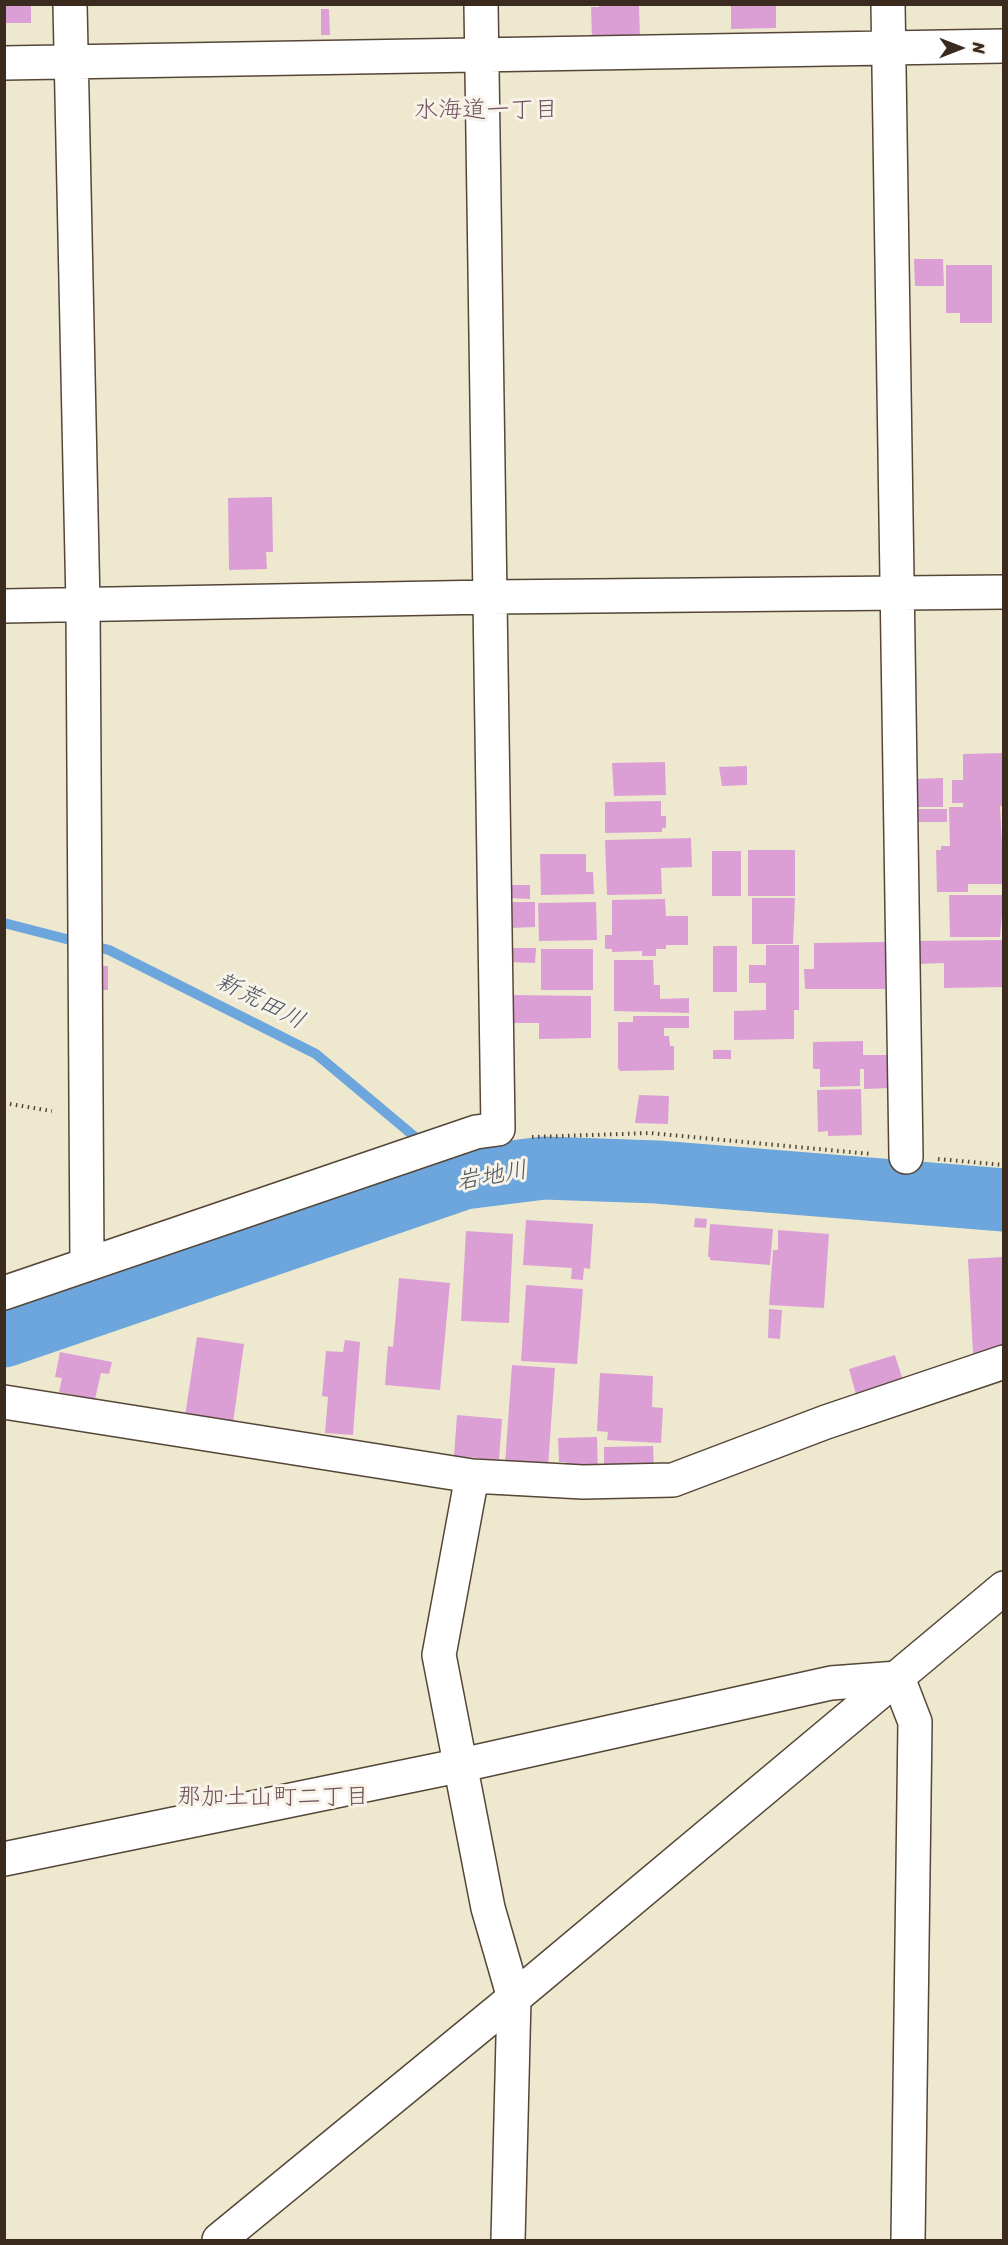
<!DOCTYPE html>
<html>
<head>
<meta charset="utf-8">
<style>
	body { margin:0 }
	#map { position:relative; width:1008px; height:2245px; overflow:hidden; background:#eee8ce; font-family:Sriracha,sans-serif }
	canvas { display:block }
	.frame { position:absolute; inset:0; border:6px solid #3b2a1e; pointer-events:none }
	.north { position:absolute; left:930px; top:18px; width:60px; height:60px; -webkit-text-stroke:4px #f7f3e8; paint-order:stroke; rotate:90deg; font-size:16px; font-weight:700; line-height:24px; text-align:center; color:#3b2a1e }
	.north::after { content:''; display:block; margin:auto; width:21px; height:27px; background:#3b2a1e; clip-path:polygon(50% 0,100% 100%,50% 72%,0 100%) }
</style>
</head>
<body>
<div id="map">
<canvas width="1008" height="2245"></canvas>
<div class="frame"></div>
<div class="north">N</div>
</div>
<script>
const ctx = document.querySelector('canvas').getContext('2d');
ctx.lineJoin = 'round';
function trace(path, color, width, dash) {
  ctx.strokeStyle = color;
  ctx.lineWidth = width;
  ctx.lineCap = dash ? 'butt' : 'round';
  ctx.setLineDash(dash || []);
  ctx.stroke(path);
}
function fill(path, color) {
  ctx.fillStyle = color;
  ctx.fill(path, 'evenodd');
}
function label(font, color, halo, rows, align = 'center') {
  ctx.font = font + ' Sriracha,"Klee One",sans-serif';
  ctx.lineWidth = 6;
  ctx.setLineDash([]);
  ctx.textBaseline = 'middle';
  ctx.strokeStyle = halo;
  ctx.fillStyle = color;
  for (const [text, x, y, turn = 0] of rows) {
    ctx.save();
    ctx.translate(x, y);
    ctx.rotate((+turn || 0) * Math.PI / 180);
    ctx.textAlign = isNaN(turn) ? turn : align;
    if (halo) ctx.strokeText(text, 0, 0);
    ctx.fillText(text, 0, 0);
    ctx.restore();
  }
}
const stream = new Path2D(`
	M4 923 109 950 316 1054 464 1178`);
const river = new Path2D(`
	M4 1336 464 1178 544 1168 657 1172 1004 1200`);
const building = new Path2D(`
	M4 4H31V23H4Z
	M731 4H776V28L731 29Z
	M599 5H639L640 39 592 40 591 7H599Z
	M321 9H329L330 35H321Z
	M914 259H943L944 286H915Z
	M946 265H992V323H960V313H946Z
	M272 497 273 552H266L267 569 229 570 228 498Z
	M1004 753V806H1000L1004 884H968V892H937L936 850H941V846H950L949 807H963V803H952V780H963V754Z
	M665 762 666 795 614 796 612 763Z
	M747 766V785L722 786 719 767Z
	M943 778V807H917V779Z
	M661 801V816H666V828H662V832L605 833V802Z
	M917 809H947V822H917Z
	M691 838 692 867 661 868 662 894 607 895 605 840Z
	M748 850H795V896H748Z
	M712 851H741V896H712Z
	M540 854H586V872H593L594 894 541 895Z
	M509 885H530V899L509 898Z
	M949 895H1004L1000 937H950Z
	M752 898H795L793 944H752Z
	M665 899 666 916H688V945H666V949H656V956H642V951L612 952V949H605V935H612V900Z
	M510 902H535V927L510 928Z
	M596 902 597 940 539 941 538 903Z
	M1004 940V987L944 988V963L918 964V941Z
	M885 942V989H805L804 969H814V943Z
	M766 945H799V1010H794V1039L734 1040V1011L766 1010V983H749V965H766Z
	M713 946H737V992H713Z
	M509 948H536L535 963 509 962Z
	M541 949H593V990H541Z
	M614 960H653L654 985H660V999L689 998V1013L614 1011Z
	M97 966H108V990H97Z
	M510 995 591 996V1038L539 1039V1023H510Z
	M633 1016H689V1028H664V1036H669L670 1046H674V1070L620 1071 618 1068V1022H633Z
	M863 1041V1055H891L892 1088 864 1089V1069H860V1086L820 1087V1069H813V1042Z
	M713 1050H731V1059H713Z
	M861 1089 862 1135 828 1136V1131L818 1132 817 1090Z
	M639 1095 669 1096 668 1124 635 1123Z
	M695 1218 707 1219 706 1228 694 1227Z
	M526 1220 593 1224 590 1269 584 1268 583 1280 571 1279 572 1268 523 1265Z
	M710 1224 773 1229 770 1265 710 1260V1257H708Z
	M778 1230 829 1234 824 1308 769 1305 773 1250H778Z
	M466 1231 513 1234 509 1323 461 1321Z
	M1004 1257V1351L973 1353 968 1259Z
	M399 1278 450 1283 440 1390 385 1385 388 1346 393 1347Z
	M526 1285 583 1289 577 1364 521 1361Z
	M769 1309 782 1310 780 1339 768 1338Z
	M197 1337 244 1344 233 1423 185 1416Z
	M345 1340 360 1342 353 1435 325 1433 328 1397 322 1396 326 1351 343 1352Z
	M60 1352 112 1362 109 1374 101 1373 95 1399 59 1392 62 1378 55 1377Z
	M895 1355 904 1384 857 1398 849 1369Z
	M512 1365 555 1368 548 1467 505 1464Z
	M600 1373 653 1376 652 1407 663 1408 661 1443 607 1440 608 1432 597 1431Z
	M457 1415 502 1419 499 1460 454 1456Z
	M597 1437 598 1471H565V1462H559L558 1438Z
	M653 1446 654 1470 604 1471V1447Z`);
const path = new Path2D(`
	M4 1103 52 1111
	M532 1137 650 1133 871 1154
	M938 1159 1004 1165`);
const minor = new Path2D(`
	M70 4 83 605 87 1263
	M888 4 906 1157
	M4 63 1004 46
	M4 606 491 597 1004 592
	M4 1293 476 1132 498 1129 481 4
	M4 1402 472 1476 583 1482 673 1480 826 1422 1004 1362
	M472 1476 439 1655 488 1908 514 1998 508 2240
	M4 1859 462 1765 831 1683 898 1678 915 1722 908 2240`);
const tertiary = new Path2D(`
	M219 2240 514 1998 1004 1588`);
const neighbourhoodNames = [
	["水海道一丁目",486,111],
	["那加土山町二丁目",273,1798]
];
const waterNames = [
	["新荒田川",260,1002,27],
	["岩地川",492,1177,-10]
];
trace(stream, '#6ca6dc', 10);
trace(river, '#6ca6dc', 63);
fill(building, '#db9fd6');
trace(minor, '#564638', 36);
trace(tertiary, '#564638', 36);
trace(path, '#564638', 4, [1.5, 4.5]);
trace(minor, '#fff', 33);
trace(tertiary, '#fff', 33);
label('24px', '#73535e', '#f7f3e8', neighbourhoodNames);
label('italic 24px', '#4c5560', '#f7f3e8', waterNames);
</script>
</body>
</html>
